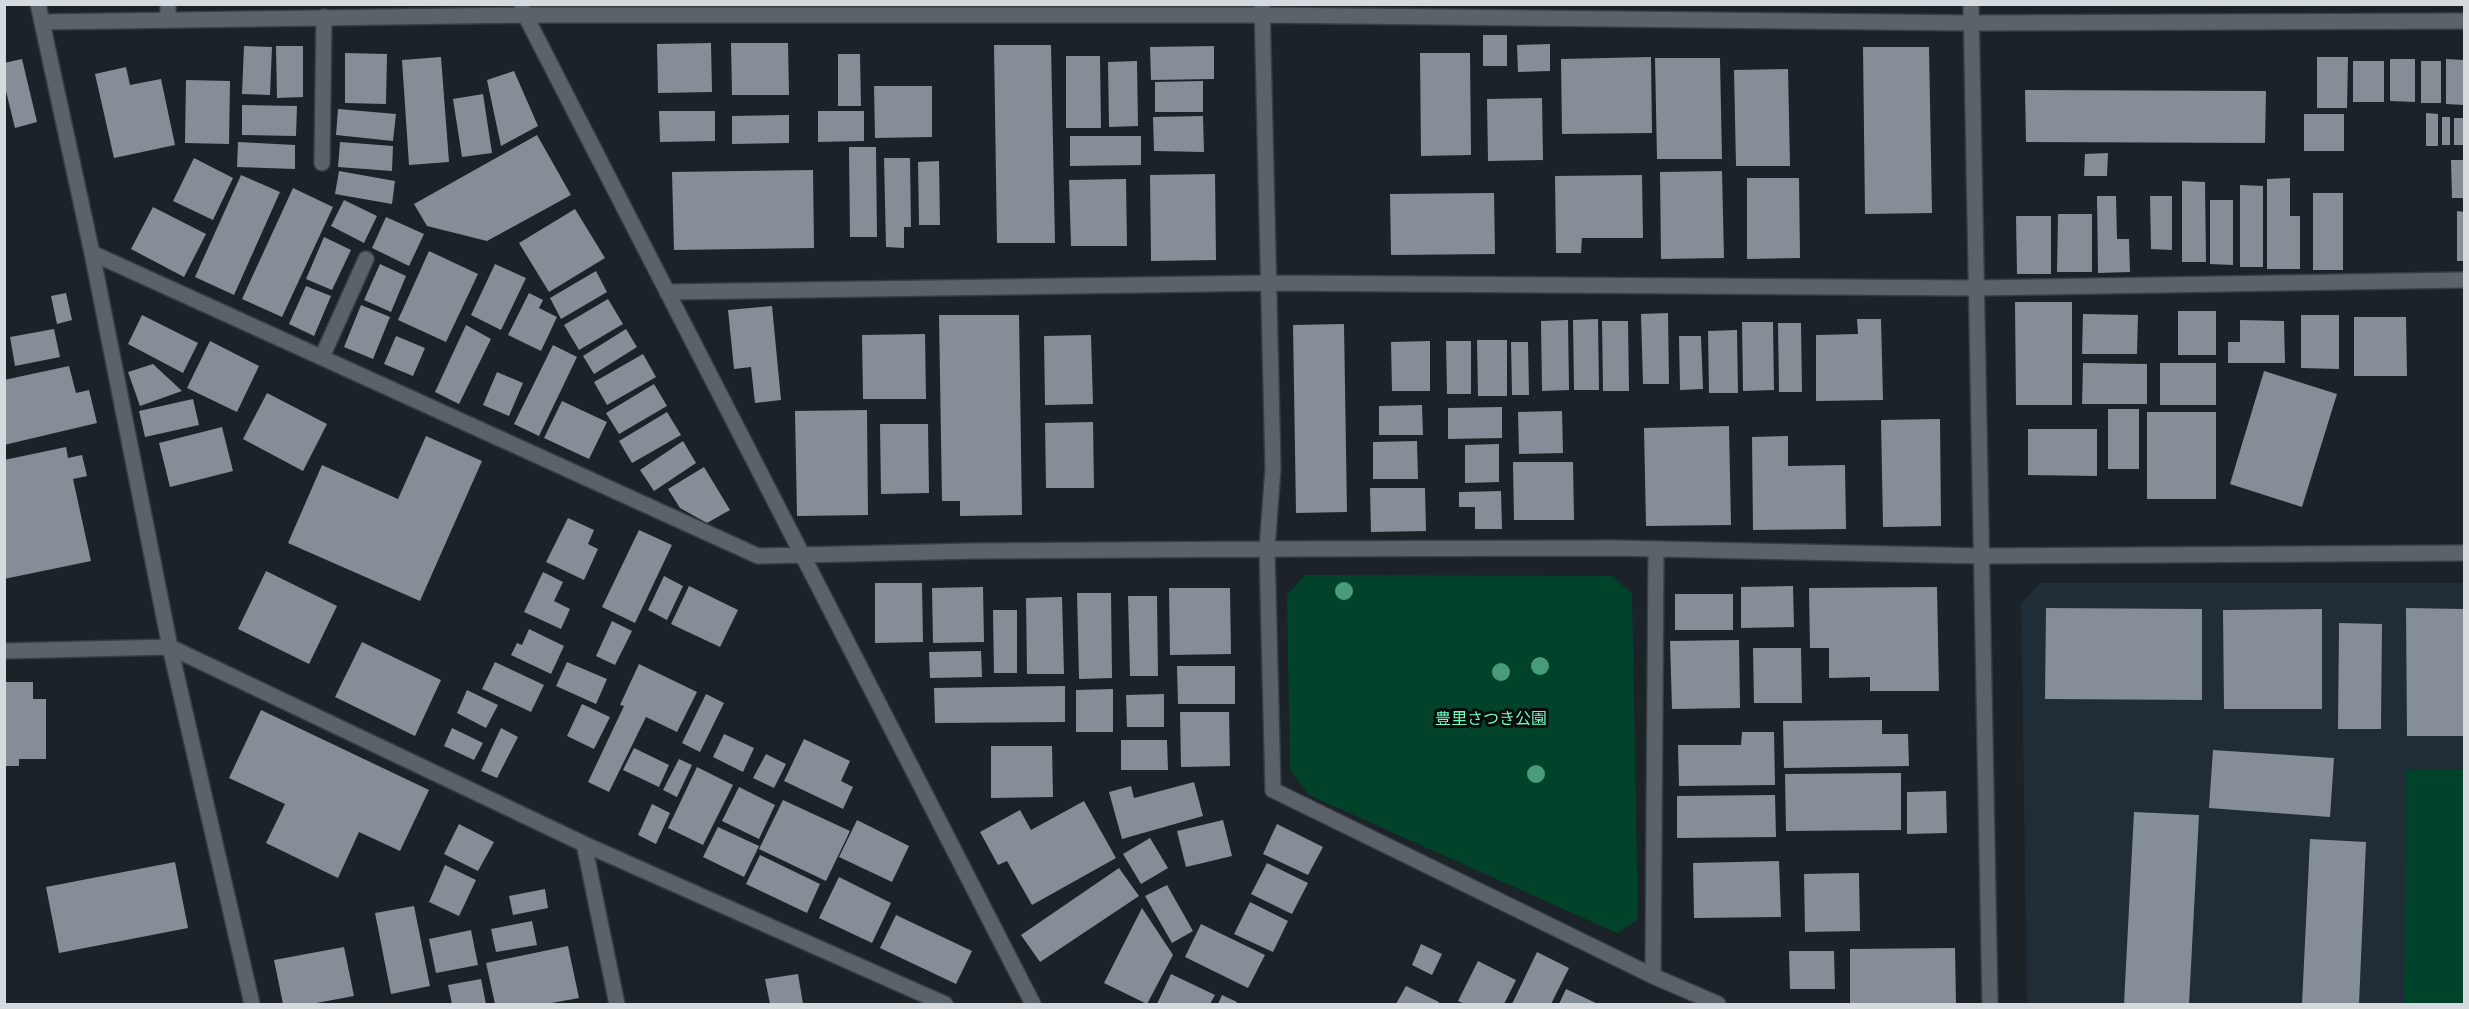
<!DOCTYPE html>
<html>
<head>
<meta charset="utf-8">
<style>
	body { margin:0 }
	#map { position:relative; width:2469px; height:1009px; overflow:hidden; background:#1b2228; font-family:Manrope,sans-serif }
	canvas { display:block }
	.frame { position:absolute; inset:0; border:6px solid #d5dade; pointer-events:none }
</style>
</head>
<body>
<div id="map">
<canvas width="2469" height="1009"></canvas>
<div class="frame"></div>
</div>
<script>
const ctx = document.querySelector('canvas').getContext('2d');
ctx.lineJoin = 'round';
function fill(path, color) {
  ctx.fillStyle = color;
  ctx.fill(path, 'evenodd');
}
function trace(path, color, width, dash) {
  ctx.strokeStyle = color;
  ctx.lineWidth = width;
  ctx.lineCap = dash ? 'butt' : 'round';
  ctx.setLineDash(dash || []);
  ctx.stroke(path);
}
function label(font, color, halo, rows, align = 'center') {
  ctx.font = font + ' Manrope,"Noto Sans JP",sans-serif';
  ctx.lineWidth = 6;
  ctx.setLineDash([]);
  ctx.textBaseline = 'middle';
  ctx.strokeStyle = halo;
  ctx.fillStyle = color;
  for (const [text, x, y, turn = 0] of rows) {
    ctx.save();
    ctx.translate(x, y);
    ctx.rotate((+turn || 0) * Math.PI / 180);
    ctx.textAlign = isNaN(turn) ? turn : align;
    if (halo) ctx.strokeText(text, 0, 0);
    ctx.fillText(text, 0, 0);
    ctx.restore();
  }
}
const built = new Path2D(`
	M2040 583H2464V1004H2027L2021 603Z`);
const green = new Path2D(`
	M1305 575 1613 576 1632 594 1638 919 1617 933 1309 795 1290 770 1287 595Z
	M2464 769V1004H2404L2406 770Z`);
const building = new Path2D(`
	M1483 35H1507V66H1483Z
	M711 43 712 92 658 93 657 44Z
	M731 43H788L789 95H732Z
	M1550 44V71L1518 72 1517 45Z
	M994 45H1051L1055 243H997Z
	M244 46 272 47 270 95 242 94Z
	M276 46H303V97L277 98Z
	M1214 46V79L1151 80 1150 47Z
	M1863 47H1929L1932 213 1865 214Z
	M345 53 387 54 386 104 345 103Z
	M1420 53H1470L1471 155 1421 156Z
	M838 54H860L861 106H838Z
	M1066 56H1100L1101 128H1066Z
	M441 57 449 162 409 165 402 60Z
	M1651 57 1652 133 1562 134 1561 59Z
	M2317 57H2348L2347 108H2317Z
	M1655 58H1720L1722 159H1657Z
	M22 59 37 122 15 128 4 83V63Z
	M2390 59H2415V102L2390 101Z
	M2446 59 2464 60V105L2446 104Z
	M1137 61 1138 126 1109 127 1108 62Z
	M2353 61H2384V102H2353Z
	M2421 61H2441V103H2421Z
	M126 67 130 85 161 79 175 145 114 158 95 74Z
	M1788 69 1790 166H1736L1734 70Z
	M514 71 538 126 501 146 487 80Z
	M186 80 230 81 229 144 185 143Z
	M1203 81V112H1155V82Z
	M874 86H932V137L875 138Z
	M2025 90 2266 91 2265 143 2026 142Z
	M483 94 492 153 462 157 453 99Z
	M1542 98 1543 160 1488 161 1487 99Z
	M242 105 297 106 296 136 242 135Z
	M338 109 396 114 393 141 336 135Z
	M659 111H715V141L660 142Z
	M818 111H864V141L818 142Z
	M2426 113 2438 114V146H2426Z
	M2304 114H2344V151H2304Z
	M789 115V143L732 144V116Z
	M1203 116 1204 152 1154 151 1153 117Z
	M2442 117H2450V145H2442Z
	M2454 118H2464V145H2454Z
	M537 135 571 195 487 241 427 226 414 204Z
	M1070 136H1141V165L1070 166Z
	M238 142 295 145V169L237 167Z
	M340 142 393 146 392 171 338 167Z
	M849 147H876L877 237H850Z
	M2108 153 2107 176H2084L2085 154Z
	M194 158 233 178 213 220 173 201Z
	M884 158H910L911 227H904V248L886 247Z
	M2451 160H2464V198H2452Z
	M939 161 940 225H919L918 162Z
	M813 170 814 248 674 250 672 172Z
	M339 171 395 181 392 204 335 194Z
	M1722 171 1724 258 1661 259 1660 172Z
	M1215 174 1216 260 1151 261 1150 175Z
	M241 175 280 192 234 295 195 277Z
	M1642 175 1643 238H1582L1581 253H1556L1555 176Z
	M1747 178H1799L1800 258 1747 259Z
	M2290 178V216H2300V269H2267V179Z
	M1126 179 1127 246H1071L1069 180Z
	M2182 181 2205 182 2206 262H2182Z
	M2240 185 2263 186V267H2240Z
	M293 188 333 207 282 317 242 299Z
	M1494 193 1495 254 1391 255 1390 194Z
	M2313 193H2343V270H2313Z
	M2097 196H2116L2117 239H2129L2130 272 2098 273Z
	M2150 196H2172V250L2151 249Z
	M344 200 377 216 364 243 331 226Z
	M2210 200H2233V265L2210 264Z
	M153 207 206 234 184 277 131 249Z
	M575 209 605 258 549 292 519 243Z
	M2457 211 2464 212V261H2457Z
	M2058 214H2092V272H2057Z
	M2016 216H2051V274H2017Z
	M386 217 424 234 409 266 372 248Z
	M324 237 351 250 332 290 306 279Z
	M429 251 478 274 446 342 398 320Z
	M380 264 406 276 391 312 364 300Z
	M495 264 526 278 501 330 471 315Z
	M596 271 607 292 561 319 550 298Z
	M306 286 331 296 314 336 289 324Z
	M66 293 72 320 57 324 51 296Z
	M529 293 543 300 539 308 557 317 541 351 508 335Z
	M608 299 623 324 579 350 564 325Z
	M2015 302H2072V405H2016Z
	M361 305 390 317 373 359 344 347Z
	M772 306 781 400 755 403 751 367 734 369 728 310Z
	M2178 311H2216V355H2178Z
	M1668 313 1669 384H1643L1641 314Z
	M2083 314 2138 315 2137 354H2082Z
	M142 315 198 343 183 373 128 344Z
	M939 315H1019L1022 515 960 516V501H942Z
	M2301 315H2339V369L2301 368Z
	M2354 317H2406L2407 376H2354Z
	M1598 319 1599 390H1574L1573 320Z
	M1857 319H1881L1883 400 1816 401V335L1858 334Z
	M1568 320 1569 390 1542 391 1541 321Z
	M2240 320 2284 321 2285 363H2228V342H2240Z
	M1602 321H1628L1629 391H1603Z
	M1742 322H1773L1774 390 1743 391Z
	M1778 323H1801L1802 392H1779Z
	M1344 324 1347 512 1296 513 1293 325Z
	M466 325 491 339 459 404 435 392Z
	M54 329 60 357 15 366 10 337Z
	M626 329 637 347 594 374 583 356Z
	M1737 330 1738 393H1709L1708 331Z
	M925 334 926 399H863L862 335Z
	M1091 335 1093 404 1045 405 1044 336Z
	M396 336 425 348 413 376 384 364Z
	M1679 336H1701L1703 389 1680 390Z
	M1477 340H1507V396H1478Z
	M210 341 259 366 237 412 187 388Z
	M1430 341V391H1392L1391 342Z
	M1446 341H1471V394H1447Z
	M1511 342H1528L1529 395H1512Z
	M553 345 577 357 539 436 514 424Z
	M643 354 656 377 607 405 594 382Z
	M2083 363 2147 364V404H2082Z
	M2160 363H2216V405H2160Z
	M153 364 182 391 140 406 128 372Z
	M69 366 76 393 89 390 97 423 4 445V380Z
	M2264 371 2337 394 2302 507 2230 484Z
	M497 372 523 383 509 416 483 405Z
	M654 384 667 406 619 434 606 413Z
	M267 393 327 424 303 471 243 439Z
	M193 399 199 425 145 437 139 411Z
	M562 401 607 422 589 459 544 438Z
	M1422 405 1423 435H1379V406Z
	M1502 407V438L1448 439V408Z
	M2108 409H2139V469H2108Z
	M867 410 868 515 797 516 795 411Z
	M1562 411 1563 453 1519 454 1518 412Z
	M667 412 681 435 632 463 619 441Z
	M2147 412H2216V499H2147Z
	M1940 419 1941 526 1883 527 1881 420Z
	M1093 422 1094 488H1046L1045 423Z
	M880 424H928L929 493 881 494Z
	M1729 426 1731 525 1646 526 1644 428Z
	M222 427 233 471 170 487 159 443Z
	M2028 429H2097V476L2028 475Z
	M426 436 482 461 420 601 288 543 322 465 398 499Z
	M1788 436V466L1845 465 1846 529 1753 530 1752 437Z
	M683 441 696 463 654 491 640 470Z
	M1417 441 1418 479H1373V442Z
	M1499 444V482L1465 483V445Z
	M66 447 68 458 82 455 87 476 73 479 91 561 4 579V460Z
	M1513 462H1573L1574 520H1514Z
	M704 467 730 510 707 523 680 508 668 489Z
	M1370 488H1425L1426 531 1371 532Z
	M1501 491 1502 529H1475V507H1459V492Z
	M568 518 594 530 588 544 598 549 584 580 546 562Z
	M639 530 672 545 635 623 602 607Z
	M266 571 337 606 309 664 238 629Z
	M543 572 563 582 554 601 570 609 561 629 524 612Z
	M664 576 683 586 667 620 648 610Z
	M875 583H922L923 642 875 643Z
	M689 586 738 610 720 647 671 624Z
	M1793 586 1794 627 1741 628V587Z
	M983 587 984 642 933 643 932 588Z
	M1937 587 1939 691H1870V677L1829 678V648H1810L1809 588Z
	M1169 588H1230L1231 654 1170 655Z
	M1077 593H1111L1112 678 1079 679Z
	M1675 594H1733V630H1675Z
	M1128 596H1157L1158 676H1130Z
	M1062 597 1064 674H1027L1026 598Z
	M2046 608 2202 609V700L2045 699Z
	M2406 608 2464 609V736H2407Z
	M2322 609V709H2224L2223 610Z
	M993 610H1017V673H994Z
	M612 621 632 631 615 665 596 656Z
	M2339 623 2382 624 2381 729H2338Z
	M529 629 564 646 551 674 511 655 517 643 522 645Z
	M1739 640 1740 708 1672 709 1670 641Z
	M362 642 441 680 415 736 335 697Z
	M1753 648H1801L1802 703H1754Z
	M981 651 982 677 930 678 929 652Z
	M495 662 544 685 531 712 482 689Z
	M567 662 607 679 596 704 556 686Z
	M639 664 697 692 677 732 646 717 609 792 588 782 624 706 620 705Z
	M1177 666H1235V704H1178Z
	M4 682H33V699H46V759H19V766H4Z
	M1065 686V722L935 723 934 688Z
	M1113 689V732H1076V690Z
	M467 690 498 705 486 728 457 713Z
	M706 694 724 703 700 752 682 743Z
	M1164 694V727H1127L1126 695Z
	M582 704 610 717 594 749 567 736Z
	M261 710 429 790 400 851 359 832 338 878 266 843 285 804 229 778Z
	M1180 712H1229L1230 766 1181 767Z
	M1882 720V734H1908L1909 766 1784 768 1783 721Z
	M452 728 483 743 474 760 444 746Z
	M501 728 518 737 497 778 481 771Z
	M1742 732H1774L1775 785 1679 786 1678 745H1741Z
	M724 734 754 748 743 772 713 757Z
	M804 739 850 761 841 781 853 787 843 809 784 781Z
	M1121 740H1167L1168 770H1121Z
	M991 746H1052L1053 797 991 798Z
	M634 748 669 765 659 787 623 770Z
	M2213 750 2334 758 2330 817 2209 808Z
	M766 754 786 764 774 788 753 778Z
	M679 759 692 765 677 797 663 790Z
	M697 767 733 785 703 845 668 828Z
	M1901 773V830L1786 831 1785 774Z
	M1194 782 1203 816 1122 839 1109 792 1131 786 1134 798Z
	M739 787 775 805 759 839 722 821Z
	M1946 791 1947 833 1907 834V792Z
	M1775 795 1776 837 1677 838V796Z
	M783 800 850 831 826 881 759 849Z
	M1084 801 1116 858 1032 905 1007 861 998 865 980 832 1020 810 1031 830Z
	M652 804 670 813 656 844 638 835Z
	M2134 812 2199 815 2189 1004H2124Z
	M857 820 909 846 892 882 839 857Z
	M1223 820 1232 856 1186 867 1177 831Z
	M459 824 494 842 478 871 444 854Z
	M1277 824 1323 847 1308 875 1263 854Z
	M718 827 759 846 744 877 703 857Z
	M1150 838 1168 868 1141 884 1123 854Z
	M2310 839 2366 842 2359 1004H2302Z
	M760 855 820 884 807 913 746 884Z
	M1779 861 1781 917 1694 918 1693 863Z
	M175 862 188 928 59 953 46 887Z
	M1267 863 1308 883 1292 914 1251 894Z
	M445 865 476 880 459 916 429 902Z
	M1119 868 1139 896 1040 962 1021 935Z
	M1859 873 1860 931 1805 932 1804 874Z
	M839 877 891 903 872 943 819 918Z
	M1167 885 1193 931 1172 943 1145 896Z
	M545 889 548 908 513 915 509 896Z
	M1250 902 1288 921 1273 952 1234 934Z
	M414 906 430 986 391 994 375 913Z
	M1142 908 1173 955 1147 1004 1104 983Z
	M896 915 972 951 956 984 880 948Z
	M532 921 537 945 496 952 491 929Z
	M1201 924 1265 955 1248 988 1185 957Z
	M471 930 478 965 436 973 429 939Z
	M1421 944 1442 954 1432 975 1412 965Z
	M568 946 579 998 546 1004H495L486 963Z
	M344 947 354 996 311 1004H283L274 960Z
	M1955 948 1956 1004H1850V949Z
	M1789 951H1834L1835 989H1790Z
	M1537 952 1569 968 1551 1004H1512Z
	M1478 961 1516 980 1504 1004H1465L1458 1001Z
	M798 974 803 1004H770L765 979Z
	M1171 974 1215 995 1210 1004H1157Z
	M481 979 486 1004H452L448 985Z
	M1406 986 1439 1002 1438 1004H1396Z
	M1566 989 1598 1004H1559Z
	M1222 995 1237 1002 1236 1004H1218Z`);
const service = new Path2D(`
	M168 20V4
	M322 163 324 17
	M322 357 366 259`);
const minor = new Path2D(`
	M38 4 92 253 170 647 252 1004
	M1262 4 1273 468 1267 549 1273 790 1653 976 1718 1004
	M522 9 1033 1004
	M42 22 525 15H1262L1972 23 2464 21
	M92 253 758 556 974 551 1267 549 1612 548 1982 556 2464 553
	M667 292 1269 283 1976 288 2464 280
	M4 651 170 647 584 844 945 1004
	M584 844 617 1004
	M1653 976 1656 551`);
const tertiary = new Path2D(`
	M1971 4 1990 1004`);
const trees = [
	[1344,591],
	[1540,666],
	[1501,672],
	[1536,774]
];
const parkNames = [
	["豊里さつき公園",1491,720]
];
fill(built, '#202c36');
fill(green, '#00432a');
fill(building, '#858e96');
trace(service, '#383d42', 18);
trace(minor, '#383d42', 18);
trace(tertiary, '#383d42', 18);
trace(service, '#5b636a', 15);
trace(minor, '#5b636a', 15);
trace(tertiary, '#5b636a', 15);
ctx.fillStyle = '#499c7a';
for (const [x, y] of trees) {
  ctx.beginPath();
  ctx.arc(x, y, 9, 0, 2 * Math.PI);
  ctx.fill();
}
label('16px', '#6fffbd', '#080b0d', parkNames);
</script>
</body>
</html>
